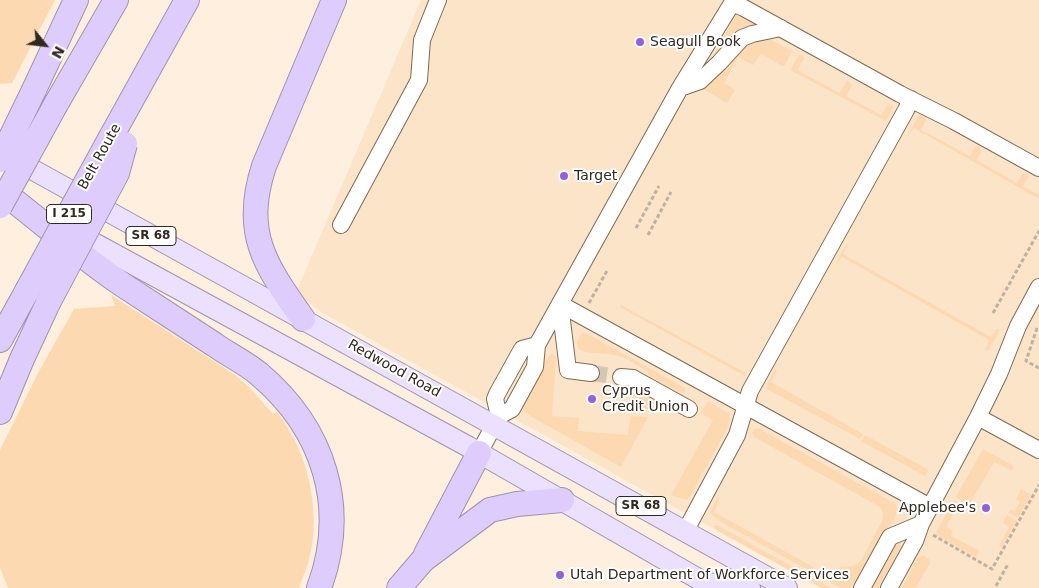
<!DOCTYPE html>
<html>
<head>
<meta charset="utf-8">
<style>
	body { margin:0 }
	#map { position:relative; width:1039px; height:588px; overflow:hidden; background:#feefde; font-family:"DejaVu Sans",sans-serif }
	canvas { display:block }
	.north { position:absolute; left:20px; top:20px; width:50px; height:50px; -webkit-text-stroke:4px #fff; paint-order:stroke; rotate:119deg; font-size:14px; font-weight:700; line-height:20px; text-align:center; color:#31281e }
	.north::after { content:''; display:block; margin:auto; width:18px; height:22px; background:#31281e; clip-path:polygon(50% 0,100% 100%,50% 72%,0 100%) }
</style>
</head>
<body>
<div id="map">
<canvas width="1039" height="588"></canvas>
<div class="north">N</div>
</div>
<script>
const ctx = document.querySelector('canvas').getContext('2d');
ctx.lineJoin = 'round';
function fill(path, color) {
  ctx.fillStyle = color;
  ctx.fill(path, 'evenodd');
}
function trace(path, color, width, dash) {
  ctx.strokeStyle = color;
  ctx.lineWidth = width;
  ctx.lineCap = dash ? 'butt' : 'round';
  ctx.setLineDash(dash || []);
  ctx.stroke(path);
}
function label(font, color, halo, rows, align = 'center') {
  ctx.font = font + ' "DejaVu Sans",sans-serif';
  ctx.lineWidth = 4;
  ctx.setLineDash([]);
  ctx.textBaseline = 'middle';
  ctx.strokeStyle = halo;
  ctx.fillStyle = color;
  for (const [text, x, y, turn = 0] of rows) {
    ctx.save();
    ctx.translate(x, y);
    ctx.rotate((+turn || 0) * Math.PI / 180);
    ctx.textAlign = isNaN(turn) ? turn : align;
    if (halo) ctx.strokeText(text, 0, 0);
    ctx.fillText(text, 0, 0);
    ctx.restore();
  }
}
const built = new Path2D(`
	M421 0H1039V588H821L321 312 309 303 295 290 299 286Z`);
const green = new Path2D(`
	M0 0H55L12 83 0 84Z
	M736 14H739L757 24V27L714 59 713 57Z
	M768 38 792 51 785 65 782 66 761 54 753 65 738 57 724 83 735 90 727 103 703 89 702 87 741 45Z
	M800 55 804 57V59L798 69 799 71 840 93 846 82 848 81 852 85 846 96 881 115 888 105 893 106V108L886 121 792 71 791 69 798 56Z
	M921 115 925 117 926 120 921 130 970 156 974 148 978 146 980 148 981 152 977 160 1017 183 1022 174H1027L1028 177 1023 186 1039 195V199L914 128 907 137 918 116Z
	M847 244 848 245 843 254 991 337 996 329H999V332L989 350 986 351 985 349 989 340 842 257 835 265Z
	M111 295 235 375 249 387 273 414 277 412C282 420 288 427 292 435 311 470 320 520 309 559 307 569 302 578 299 588H8L0 568V450L38 373 74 309 115 306Z
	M621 305 746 373 745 376 620 307Z
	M584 332 685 388V392L681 393 650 376 647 371C638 366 629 359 619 356 608 351 566 359 580 335Z
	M552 354 555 356 556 359 552 416 579 418 578 431 628 435 630 416 648 417 621 467 532 417 522 409C527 390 540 372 549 356Z
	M775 370 777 371 771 382 863 434 860 439 767 389V384Z
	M632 390H636L657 401 653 409H631Z
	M708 401 729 414 730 420 729 425 690 497 687 500 671 495 713 420 704 415 702 411Z
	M758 428 896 504 897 509 895 518 859 584 854 582 850 588H841L719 521 710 513 716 499H718L719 502 714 512 833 578 840 567 853 566 861 561 882 521 883 513 880 507 754 437 752 433 754 429Z
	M865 435 929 470 925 476 861 441Z
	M983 449 1014 466 1012 471 994 462 969 505 956 497Z
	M1021 489 1031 494 1018 518 1009 513 1011 509 1015 511 1020 502 1016 499Z
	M954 500 959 503 946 527 953 530 951 536 978 550 979 552 976 557 935 534Z
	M1007 515 1017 521 1002 547 999 546 1009 527 1003 523Z
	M717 525 831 588H822L718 531 713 526Z
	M899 541 901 547 878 588H869L894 543Z
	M922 555 929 559 930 563 916 588H902L917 559Z`);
const minorTunnel = new Path2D(`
	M591 373 621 377`);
const path = new Path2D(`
	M636 228 659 186
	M648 235 671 192
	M589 303 608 269
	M993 313 1039 231
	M1037 328 1026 361 1039 368
	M933 535 992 569 1039 485
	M996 586 1008 564`);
const minor = new Path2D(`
	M732 3 744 8 900 94 954 121 1039 168
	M680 88 700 81 719 63 742 38 752 34 781 28
	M341 225 419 80 422 40 438 0
	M560 304 930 507
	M560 304 568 370 591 373
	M621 377 633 378 689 409
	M499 416 495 399 497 394 522 349 537 345
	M978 417 1039 450
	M479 453 499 416 512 409 535 367 537 345 680 88 734 0
	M686 530 737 435 750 391 906 110 911 99
	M862 588 890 537 921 524
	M889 588 915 541 921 524 978 417 999 374 1018 326 1039 287`);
const major = new Path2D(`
	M10 157 787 588
	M70 230 469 447 714 588
	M707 584 740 583 750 588`);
const highway = new Path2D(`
	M34 90 76 0
	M56 104 116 0
	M111 137 187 0
	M12 199C49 228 84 259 123 285 154 305 184 325 215 345 229 355 246 363 259 374 324 429 349 507 319 588
	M303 319C265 265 242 233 264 166L334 0
	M0 340 27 291
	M0 412 22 359 48 303
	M426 554 479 453
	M399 588 423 560 490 510 517 504 562 500`);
const highwayBridge = new Path2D(`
	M0 160 34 90
	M0 206 56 104
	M27 291 111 137
	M48 303 117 173 125 144`);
const markers = [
	[640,42,5,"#965fd7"],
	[564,176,5,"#965fd7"],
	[592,399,5,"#965fd7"],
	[986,508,5,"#965fd7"],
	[560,575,5,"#965fd7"]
];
const shields = [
	[69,214,45],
	[151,236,50],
	[641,506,50]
];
const shieldNames = [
	["I 215",69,214],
	["SR 68",151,236],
	["SR 68",641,506]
];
const poiNames = [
	["Seagull Book",650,42],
	["Target",574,176],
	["Cyprus",602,391],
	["Credit Union",602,407],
	["Applebee's",976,508,"right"],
	["Utah Department of Workforce Services",570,575]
];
const streetNames = [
	["Belt Route",100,157,-61],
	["Redwood Road",394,369,29]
];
fill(built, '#fce4c9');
fill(green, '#fcd9b1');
trace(minorTunnel, '#d5c7b8', 16, [16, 8]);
trace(minor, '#7f6a51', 18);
trace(major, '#a193af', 22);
trace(highway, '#a193af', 26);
trace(path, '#beb1a2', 3, [4, 2.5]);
trace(minor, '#fff', 16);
trace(major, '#ebe0fe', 20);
trace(highway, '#deccfd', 24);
trace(highwayBridge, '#a193af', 26, []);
trace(highwayBridge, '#deccfd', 24);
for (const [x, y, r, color] of markers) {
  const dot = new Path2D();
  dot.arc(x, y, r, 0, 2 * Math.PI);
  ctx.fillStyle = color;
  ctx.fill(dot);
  trace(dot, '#fff', 2);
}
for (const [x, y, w] of shields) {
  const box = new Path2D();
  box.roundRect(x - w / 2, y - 9.5, w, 19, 4);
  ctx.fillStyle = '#fff';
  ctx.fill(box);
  trace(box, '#31281e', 1);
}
label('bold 12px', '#31281e', null, shieldNames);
label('14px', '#31281e', '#fff', poiNames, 'left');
label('14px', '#31281e', '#fff', streetNames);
</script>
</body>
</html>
